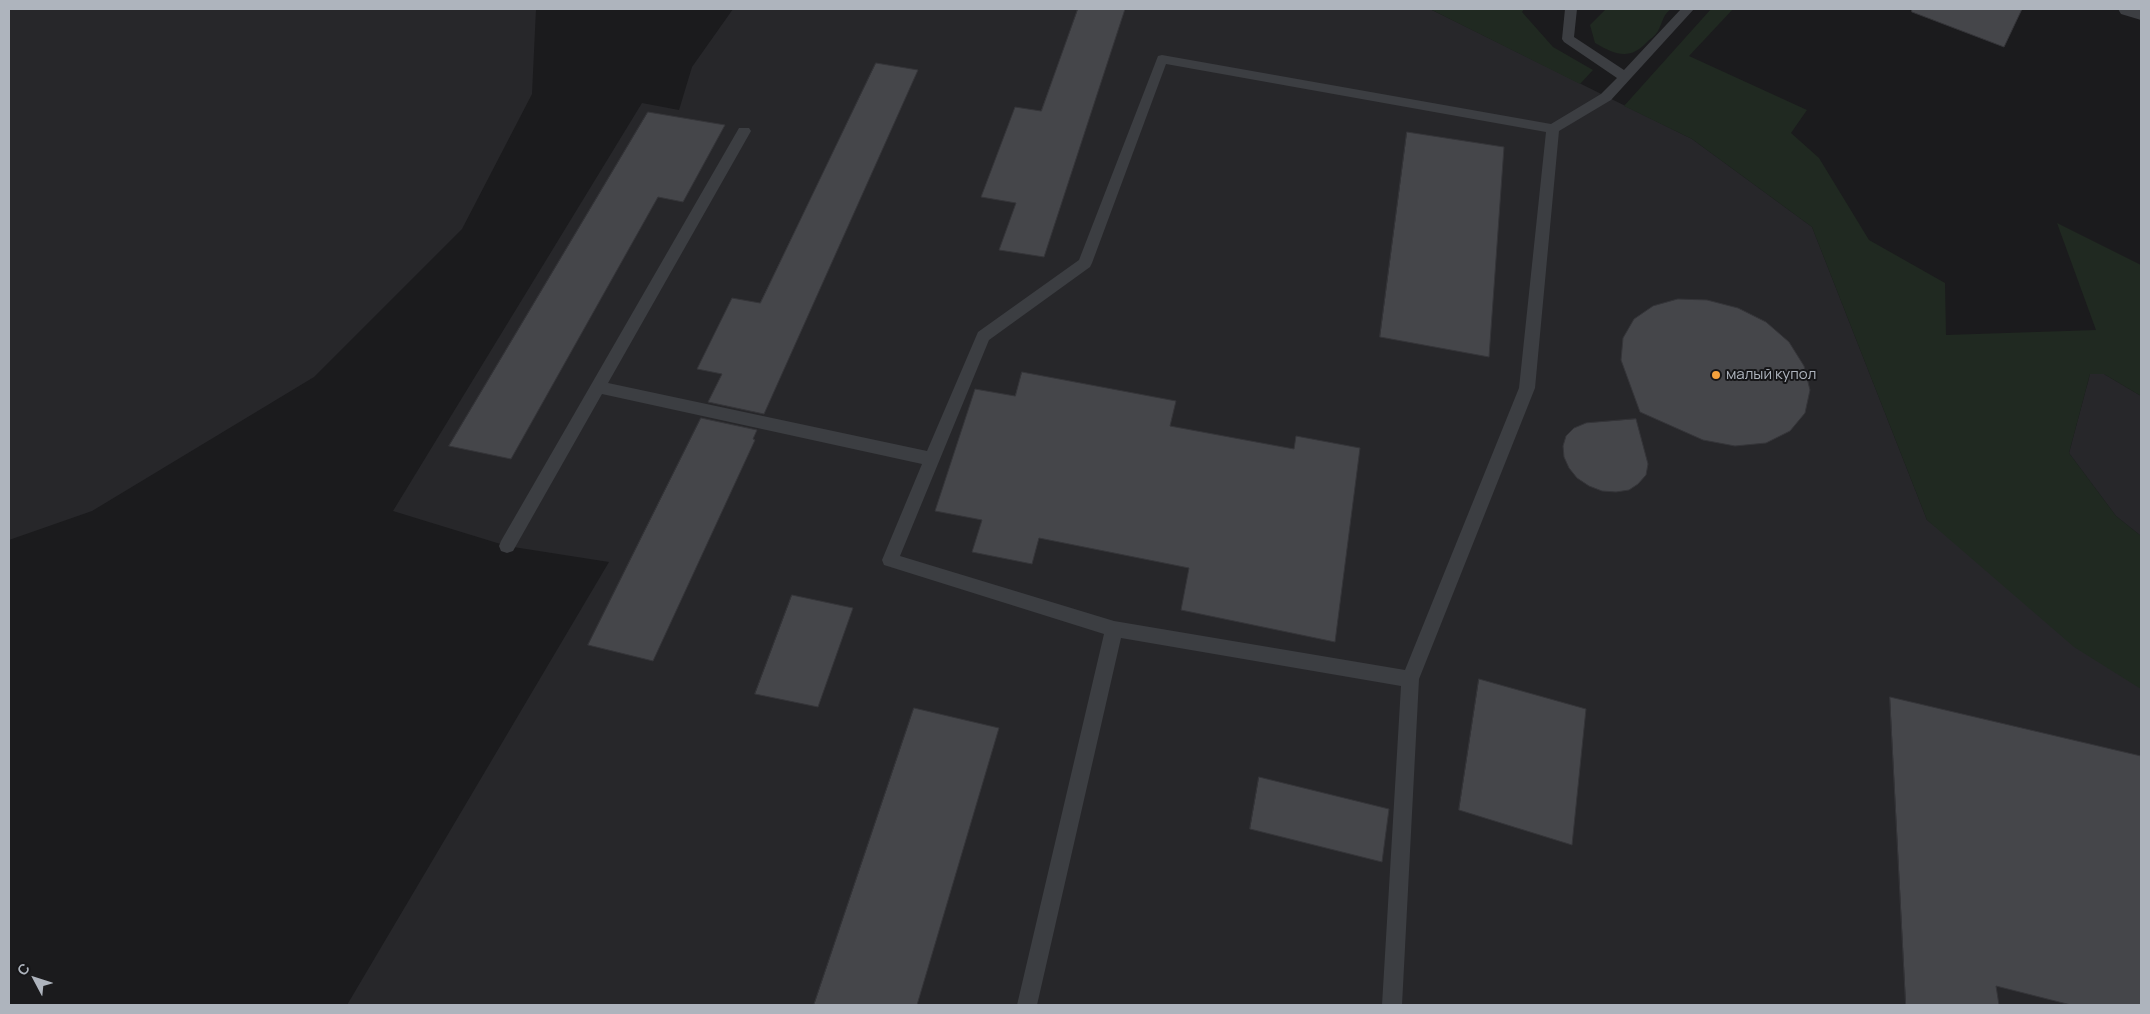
<!DOCTYPE html>
<html>
<head>
<meta charset="utf-8">
<style>
	body { margin:0 }
	#map { position:relative; width:2150px; height:1014px; overflow:hidden; background:#1b1b1d; font-family:Manrope,sans-serif }
	canvas { display:block }
	.frame { position:absolute; inset:0; border:10px solid #aeb4bd; pointer-events:none }
	.north { position:absolute; left:10px; top:954px; width:50px; height:50px; -webkit-text-stroke:4px #161618; paint-order:stroke; rotate:310deg; font-size:14px; font-weight:700; line-height:20px; text-align:center; color:#aeb4bd }
	.north::after { content:''; display:block; margin:auto; width:18px; height:22px; background:#aeb4bd; clip-path:polygon(50% 0,100% 100%,50% 72%,0 100%) }
</style>
</head>
<body>
<div id="map">
<canvas width="2150" height="1014"></canvas>
<div class="frame"></div>
<div class="north">С</div>
</div>
<script>
const ctx = document.querySelector('canvas').getContext('2d');
ctx.lineJoin = 'round';
function fill(path, color) {
  ctx.fillStyle = color;
  ctx.fill(path, 'evenodd');
}
function trace(path, color, width, dash) {
  ctx.strokeStyle = color;
  ctx.lineWidth = width;
  ctx.lineCap = dash ? 'butt' : 'round';
  ctx.setLineDash(dash || []);
  ctx.stroke(path);
}
function label(font, color, halo, rows, align = 'center') {
  ctx.font = font + ' Manrope,sans-serif';
  ctx.lineWidth = 4;
  ctx.setLineDash([]);
  ctx.textBaseline = 'middle';
  ctx.strokeStyle = halo;
  ctx.fillStyle = color;
  for (const [text, x, y, turn = 0] of rows) {
    ctx.save();
    ctx.translate(x, y);
    ctx.rotate((+turn || 0) * Math.PI / 180);
    ctx.textAlign = isNaN(turn) ? turn : align;
    if (halo) ctx.strokeText(text, 0, 0);
    ctx.fillText(text, 0, 0);
    ctx.restore();
  }
}
const built = new Path2D(`
	M9 9H536L532 94 462 229 314 377 92 511 9 540Z
	M733 9H1430L1692 139 1812 227 1927 520 2141 687V1005H347L609 562 507 546 393 511 642 103 679 110 692 67Z
	M2090 374H2104L2141 396V536L2116 516 2069 453Z`);
const green = new Path2D(`
	M1430 9H1524L1522 12 1553 47 1593 70 1580 84Z
	M1606 9H1671C1663 15 1663 21 1659 29 1657 34 1652 38 1648 41 1630 61 1616 55 1595 43L1590 25Z
	M1711 9H1733L1689 56 1807 110 1791 133 1819 158 1869 240 1945 283 1946 335 2096 330 2057 223 2141 265V396L2104 374H2090L2069 453 2116 516 2141 536V689L2074 647 1927 520 1812 227 1692 139 1624 106Z`);
const building = new Path2D(`
	M1078 9H1125L1044 257 999 250 1016 203 981 197 1015 107 1041 111Z
	M1912 9H2022L2004 47 1912 12Z
	M876 63 918 70 764 414 708 402 722 374 697 369 732 298 760 303Z
	M648 112 725 125 683 202 658 197 511 459 449 446Z
	M1407 132 1504 147 1489 357 1380 337Z
	M1678 299 1707 300 1738 308 1766 322 1789 342 1804 366 1810 390 1805 413 1790 431 1766 443 1735 446 1703 440 1640 412 1621 360 1623 338 1634 319 1653 306Z
	M1022 372 1176 401 1170 426 1294 449 1296 436 1360 448 1335 642 1181 610 1189 568 1039 538 1032 564 972 552 982 520 935 511 975 389 1015 396Z
	M701 418 757 430 753 439 755 440 653 661 588 645Z
	M1636 419 1648 464 1646 475 1638 484 1629 490 1616 492 1602 491 1589 486 1577 478 1569 468 1564 457 1563 446 1566 436 1574 428 1586 423Z
	M792 595 853 608 818 707 755 694Z
	M1479 679 1586 709 1572 845 1459 810Z
	M1890 697 2141 756V1005H2071L1996 986 1999 1005H1906Z
	M914 708 999 728 917 1005H814Z
	M1259 777 1389 809 1382 862 1250 829Z`);
const lane = new Path2D(`
	M1565 9H1577L1574 37 1624 70 1681 9H1694L1611 100 1559 131 1535 388 1419 679 1402 1005H1382L1401 686 1121 638 1037 1005H1017L1104 634 884 565 882 560 922 464 602 394 513 551 507 553 501 551 499 546 501 541 739 128H749L751 131 608 383 927 451 978 332 1079 260 1158 56 1162 55 1551 124 1601 94 1617 78 1564 42 1562 39ZM1166 64 1546 132 1519 388 1405 670 1114 621 900 556 989 340 1090 267 1092 263Z`);
const street = new Path2D(`
	M2118 9H2141V20L2121 14Z`);
const markers = [
	[1716,375,5,"#f3a13d"]
];
const poiNames = [
	["малый купол",1726,375]
];
fill(built, '#27272a');
fill(green, '#202921');
fill(building, '#45464a');
trace(building, '#353539', 1);
fill(lane, '#3c3e42');
fill(street, '#3c3e42');
for (const [x, y, r, color] of markers) {
  const dot = new Path2D();
  dot.arc(x, y, r, 0, 2 * Math.PI);
  ctx.fillStyle = color;
  ctx.fill(dot);
  trace(dot, '#161618', 2);
}
label('15px', '#aeb4bd', '#161618', poiNames, 'left');
</script>
</body>
</html>
